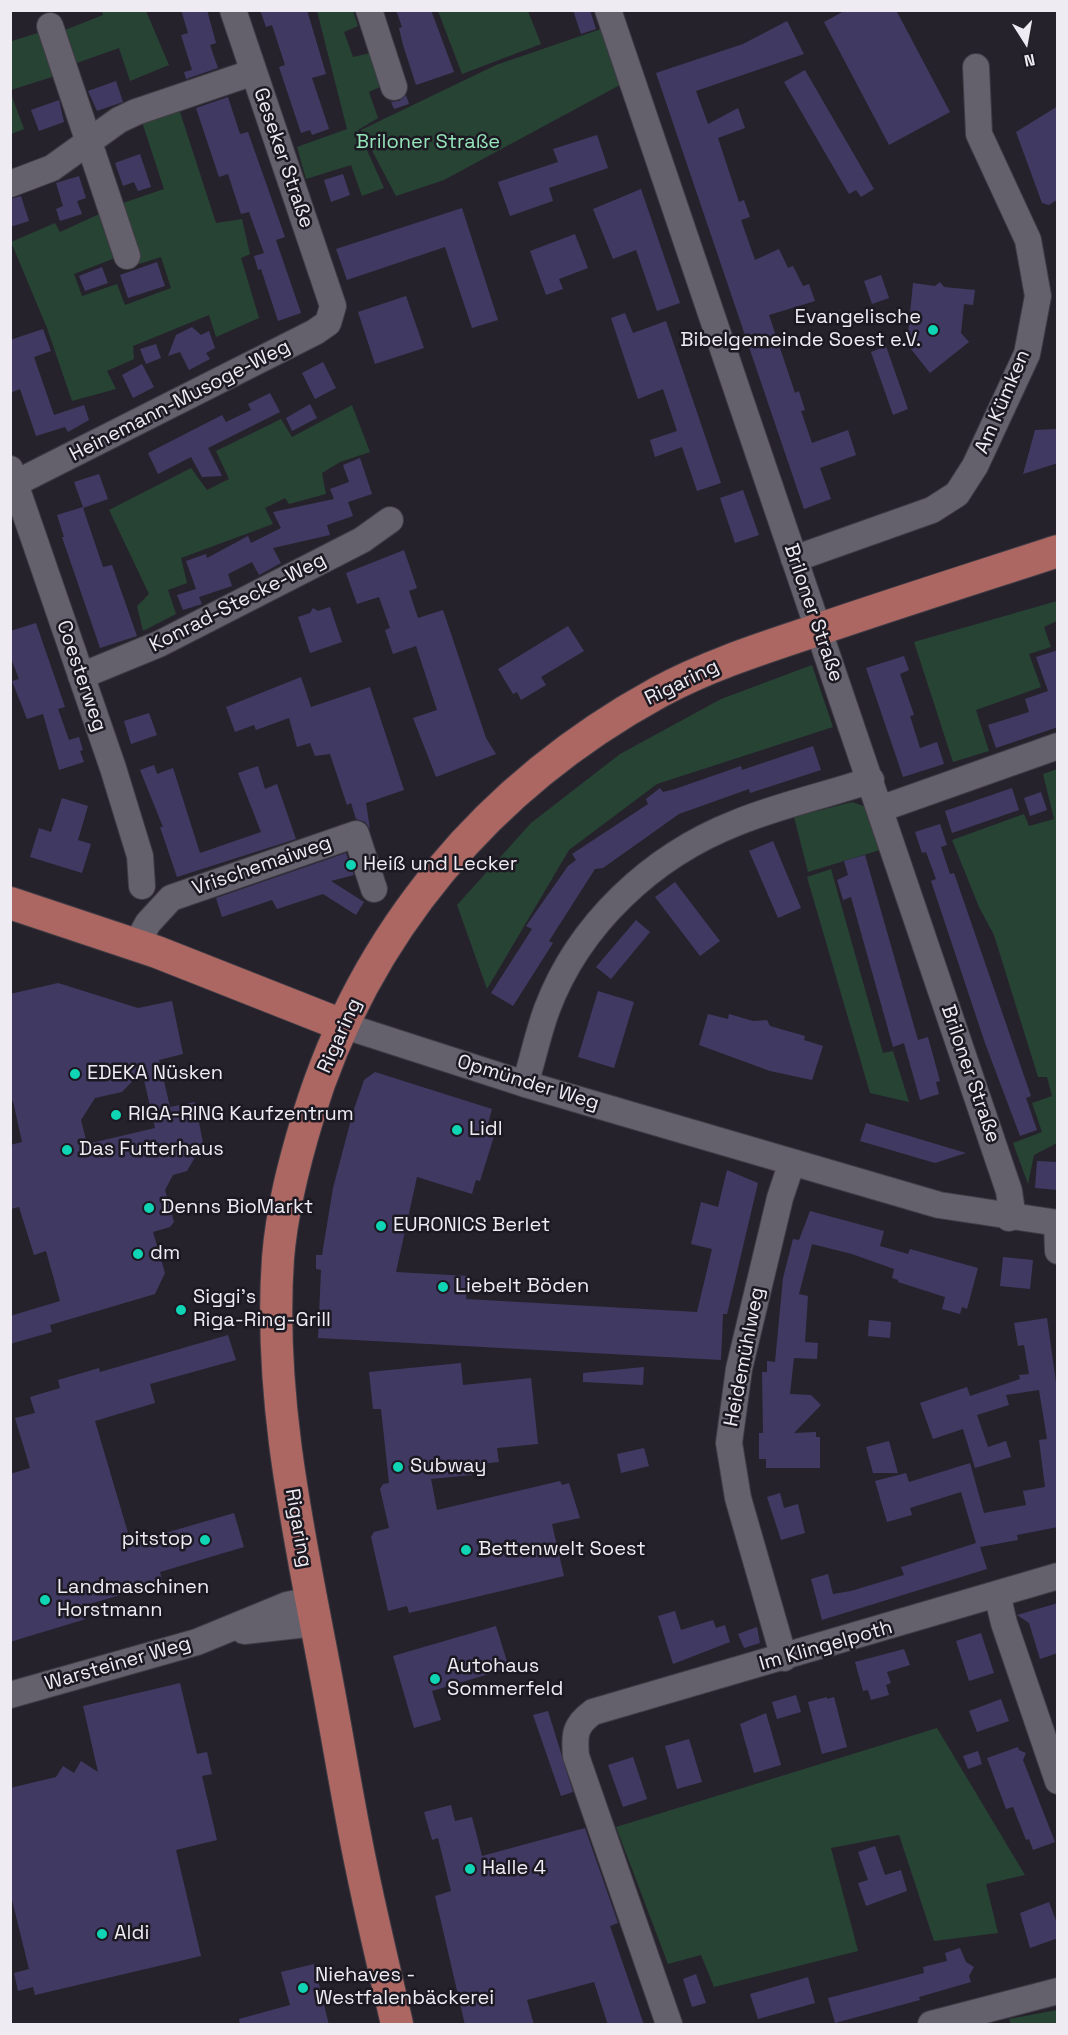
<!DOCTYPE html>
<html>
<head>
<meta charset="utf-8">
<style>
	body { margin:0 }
	#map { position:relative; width:1068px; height:2035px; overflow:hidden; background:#26222c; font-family:"Space Grotesk",sans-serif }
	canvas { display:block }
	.frame { position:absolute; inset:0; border:12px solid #eeebf2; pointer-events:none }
	.north { position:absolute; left:996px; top:12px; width:60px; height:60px; -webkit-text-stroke:4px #1c1922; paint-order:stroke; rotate:169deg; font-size:16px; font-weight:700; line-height:24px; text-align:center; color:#eeebf2 }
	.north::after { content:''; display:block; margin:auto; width:21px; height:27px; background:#eeebf2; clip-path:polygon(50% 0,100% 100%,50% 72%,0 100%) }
</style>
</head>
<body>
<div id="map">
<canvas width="1068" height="2035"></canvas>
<div class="frame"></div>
<div class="north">N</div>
</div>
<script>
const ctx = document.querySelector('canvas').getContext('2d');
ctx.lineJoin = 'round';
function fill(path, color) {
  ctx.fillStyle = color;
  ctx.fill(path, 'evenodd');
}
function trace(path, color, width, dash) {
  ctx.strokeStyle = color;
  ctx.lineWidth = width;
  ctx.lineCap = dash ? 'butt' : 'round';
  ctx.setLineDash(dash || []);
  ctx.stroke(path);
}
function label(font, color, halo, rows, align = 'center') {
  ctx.font = font + ' "Space Grotesk",sans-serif';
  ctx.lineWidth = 5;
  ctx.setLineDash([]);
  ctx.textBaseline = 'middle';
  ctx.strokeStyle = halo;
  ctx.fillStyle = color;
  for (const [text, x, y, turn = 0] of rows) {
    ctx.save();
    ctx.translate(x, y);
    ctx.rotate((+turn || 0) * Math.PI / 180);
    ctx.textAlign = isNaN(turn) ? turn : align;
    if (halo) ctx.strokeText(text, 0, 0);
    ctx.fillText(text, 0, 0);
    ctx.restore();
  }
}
const green = new Path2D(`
	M102 11H146L169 65 130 81 119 48 71 65 60 32 103 15Z
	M317 11H353L358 26 344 32 353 57 370 53 380 87 369 92 378 118 358 130 384 188 362 196 351 165 306 179 297 147 347 129Z
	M438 11H528L541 44 462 74Z
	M601 29 620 85 444 180 396 196 361 130 496 65Z
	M41 32 55 76 11 90 10 37 12 41Z
	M10 91 24 129 11 134H10Z
	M179 109 216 223 242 219 250 254 241 258 259 318 216 337 209 315 133 346 134 359 107 371 116 389 72 401 47 328 11 242 55 223 60 232 106 211 120 256 74 274 82 296 117 284 125 305 171 288 161 257 139 264 120 204 164 189 142 122Z
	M352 405 370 452 340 462 322 473 326 494 289 504 285 498 265 508 273 524 181 558 187 583 168 590 176 614 143 631 137 606 149 594 109 510 191 468 207 490 229 479 216 451 281 419 292 437Z
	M1057 601V621L1044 627 1051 647 1029 654 1041 687 976 710 989 751 953 762 914 642Z
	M812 665 833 727 657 784 569 850 487 989 457 905 531 823 620 754 721 699Z
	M1057 769V1143L1034 1155 1028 1184 1013 1143 1042 1132 1032 1103 1052 1096 1047 1077H1038L994 935 979 907 952 840 1024 814 1029 826 1054 819 1043 774Z
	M852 802 866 807 880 850 808 872 794 817Z
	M831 869 883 1053 893 1051 909 1102 870 1093 807 877Z
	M937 1728 1025 1875 986 1884 998 1933 934 1941 899 1835 831 1848 858 1951 714 1987 701 1955 668 1964 616 1827Z
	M1057 2010V2024H1011L1009 2019Z`);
const building = new Path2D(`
	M181 10H207L216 43 210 45 218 68 186 79 184 72 192 70 181 35 188 33Z
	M260 10H307L326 74 312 78 329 129 312 135 310 130 301 133 279 67 285 65 272 25 266 27Z
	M396 10H431L454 72 416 85 403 45 399 28 402 27Z
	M573 10H590L596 29 581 34Z
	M846 10H896L950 112 889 145 824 22Z
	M787 21 804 54 696 91 708 124 738 108 745 128 718 138 739 202 744 200 750 217 741 220 755 260 779 249 788 268 793 266 803 286 809 284 815 301 769 315 795 393 799 391 805 410 801 411 812 443 848 430 856 455 820 468 831 499 804 509 656 73 743 44Z
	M805 70 874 189 861 197 856 190 849 194 784 82Z
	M116 81 123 102 97 111 88 91Z
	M406 95 409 104 394 109 391 102 399 101Z
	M228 97 240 134 248 132 285 237 276 240 301 313 278 321 261 269 258 270 254 256 264 253 249 212 241 214 228 174 219 177 196 108Z
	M59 100 64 122 39 131 31 110Z
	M1058 106V199L1049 205 1042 203 1016 132Z
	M597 135 608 168 549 188 553 201 510 216 498 182 558 162 553 149Z
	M140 154 151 187 138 191 134 182 123 186 115 163Z
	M343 174 350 195 331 202 324 180Z
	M79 176 86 198 77 201 82 214 60 221 56 209 63 206 56 183Z
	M641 189 680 303 657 311 636 250 613 259 593 209Z
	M21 196 29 221 10 227V199Z
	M462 208 498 320 472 328 445 247 347 280 336 249Z
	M575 234 588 268 559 279 563 289 546 295 530 251Z
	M157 262 165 286 128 298 120 275Z
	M102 267 108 283 85 291 79 276Z
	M881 275 889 298 872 304 864 281Z
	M940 282 944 287 975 290 973 305 964 304 961 333 969 342 930 373 907 344 913 283 935 286Z
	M406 296 424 348 375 364 358 312Z
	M625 313 633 333 666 321 721 483 697 491 682 447 655 457 650 440 677 431 663 389 638 399 611 318Z
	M192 327 201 335 209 331 215 348 206 353 210 359 189 370 180 352 168 356 176 335Z
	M43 329 51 351 34 357 54 415 84 405 89 420 68 432 65 427 36 436 20 389 10 393V340Z
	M156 344 161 358 146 364 140 349Z
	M886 346 908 409 893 415 871 352Z
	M323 362 336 388 315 399 302 373Z
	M142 364 154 387 133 398 122 375Z
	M270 393 280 412 208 448 222 476 202 477 191 457 158 474 148 453 222 415 226 422 251 410 248 404Z
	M310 404 317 418 292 431 286 418Z
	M1058 429V463L1023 474 1035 430Z
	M360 458 372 494 348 502 353 516 327 525 330 535 273 548 281 563 259 575 252 562 228 574 232 586 199 597 202 604 183 610 177 595 196 589 186 561 206 554 207 558 248 536 251 543 281 528 273 512 334 499 330 489 349 482 343 465Z
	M99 474 108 499 83 508 103 567 112 565 137 636 100 648 62 537H64L57 515 83 507 74 482Z
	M743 490 759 535 735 543 720 498Z
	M404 550 417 588 409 591 418 618 443 610 486 738 496 754 436 777 413 718 437 710 416 646 393 654 385 630 390 628 379 597 357 604 346 573Z
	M330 607 342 642 310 653 298 617 310 613 313 608 318 611Z
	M36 623 65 707 58 709 69 740 79 737 83 750 80 751 84 762 59 770 43 714 27 719 12 681 19 679 10 656V631Z
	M568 626 584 651 541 677 546 685 521 700 517 692 513 694 498 669Z
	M1058 650V727L996 748 988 725 1029 712 1025 699 1048 691 1036 657Z
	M904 656 909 670 900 674 914 715 910 716 920 748 937 742 944 764 903 777 866 668Z
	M301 677 311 707 370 687 404 790 366 803 370 829 365 822 356 819 351 803 347 805 330 754 315 756 310 743 297 747 289 718 256 730 254 725 235 732 226 707Z
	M149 713 157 735 131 744 124 721Z
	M813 746 821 770 750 793 749 789 679 814 603 868 595 869 549 941 553 943 513 1006 491 993 532 929 526 926 568 866 576 860 572 854 648 804 646 799 660 788 663 792 675 789 741 766 742 770Z
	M154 765 157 774 173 768 200 853 261 832 238 773 258 766 265 789 277 784 296 839 177 877 160 827H163L140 770Z
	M1012 788 1019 810 952 833 945 811Z
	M1041 792 1047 810 1030 816 1024 798Z
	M62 798 88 806 78 840 91 844 82 873 30 857 39 828 51 832Z
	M940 824 947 845 941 847 950 874 954 873 1031 1096 1026 1098 1037 1130 1020 1136 985 1043 931 881 936 879 926 852 922 853 915 832Z
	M773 841 801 908 778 918 749 851Z
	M346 853 354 875 331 881 364 902 356 915 323 894 277 909 272 900 222 917 216 898Z
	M865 855 918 1040 928 1037 940 1081 936 1082 939 1094 920 1100 904 1043 893 1047 851 897 843 900 837 880 848 875 844 861Z
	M675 882 720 941 700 956 655 897Z
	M636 920 650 932 611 979 596 967Z
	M58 983 138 1008 172 1001 183 1054 159 1060 170 1107 195 1102 203 1143 187 1171 173 1175 165 1190 174 1222 170 1227 153 1232 165 1273 155 1294 50 1325 52 1332 10 1344V1316L60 1301 46 1251 34 1255 19 1207 10 1209V1145L22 1142 13 1101 10 1102V994ZM142 1071 155 1128 87 1144 81 1120 95 1098 122 1092Z
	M598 991 634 1002 614 1068 578 1057Z
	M708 1014 728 1019 729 1014 753 1021 767 1020 770 1026 805 1036 804 1040 823 1046 812 1080 770 1071 699 1045Z
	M375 1072 492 1109 487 1127 496 1130 480 1181 476 1180 472 1194 417 1177 396 1272 468 1276 466 1299 697 1312 712 1249 691 1244 701 1202 718 1207 727 1170 758 1183 728 1310 727 1314H723L721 1360 318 1338 321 1270 316 1269V1255H322L333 1188 353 1112 364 1080Z
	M866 1123 966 1153 935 1163 860 1141Z
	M1037 1161 1058 1162V1190L1035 1188Z
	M810 1211 884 1231 880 1246 908 1254 910 1249 978 1268 967 1309 962 1307 960 1314 942 1309 945 1297 898 1282V1280L892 1278 894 1269 852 1254 812 1244 799 1294 808 1296 805 1342 818 1343 817 1359 794 1358 790 1394 811 1395 821 1405 794 1433 816 1432V1437H820V1468H766V1459H759V1433H763L762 1372H767V1361L775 1362 783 1278 793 1239 799 1240Z
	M1003 1257 1033 1260 1030 1289 1000 1286Z
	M1047 1318 1058 1397V1527L1017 1535 1018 1540 980 1547 987 1569 822 1620 811 1579 828 1574 833 1594 851 1591 904 1575 901 1567 976 1543 961 1492 910 1508 912 1515 887 1522 875 1481 906 1473 909 1482 970 1463 984 1513 1026 1505 1023 1491 1045 1487 1039 1440 1047 1439 1039 1390 1006 1395 1009 1405 977 1415 988 1447 1006 1441 1011 1457 975 1468 963 1429 933 1439 920 1403 967 1387 970 1396 1020 1379 1019 1375 1029 1374 1024 1345 1018 1346 1014 1323Z
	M869 1320 891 1322 890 1338 868 1336Z
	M228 1335 236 1360 150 1384 155 1403 95 1421 131 1543 234 1513 244 1547 160 1572 163 1583 82 1606 86 1619 10 1642V1474L30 1468 15 1418 35 1413 30 1397 60 1388 58 1380 99 1368 100 1372Z
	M461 1363 463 1385 531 1378 538 1444 497 1448 499 1462 471 1465 472 1475 431 1479 437 1510 560 1481 562 1485 569 1483 580 1518 552 1524 564 1576 409 1613 407 1606 388 1611 371 1537 374 1532 389 1528 380 1489 383 1484 389 1483 381 1409H373L369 1372Z
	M644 1367 643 1385 583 1382V1373Z
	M889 1441 898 1473H873L866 1447Z
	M644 1448 649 1466 621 1473 617 1454Z
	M780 1493 784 1508 798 1504 805 1533 781 1540 767 1497Z
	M1058 1603V1653L1040 1659 1029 1623 1017 1615Z
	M675 1611 681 1630 713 1620 716 1628 725 1625 730 1642 673 1664 658 1616Z
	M496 1626 509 1668 432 1691 441 1720 414 1728 393 1656Z
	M757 1627 760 1643 744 1648 738 1634Z
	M981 1633 994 1673 969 1681 956 1641Z
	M904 1649 910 1665 887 1672 891 1683 886 1685 889 1695 871 1700 868 1690 863 1691 855 1662Z
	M180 1683 197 1754 207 1752 212 1774 202 1776 217 1840 176 1850 201 1956 35 1995 33 1987 18 1991 14 1973 29 1969 10 1892V1788L56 1777 63 1766 74 1773 81 1761 98 1772 83 1706Z
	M796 1695 801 1712 777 1719 772 1702Z
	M827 1697V1699L834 1697 847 1747 822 1754 808 1702Z
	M1001 1699 1009 1721 977 1732 969 1711Z
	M548 1711 573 1792 561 1796 533 1715Z
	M766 1713 781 1765 754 1773 740 1724Z
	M689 1739 702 1782 677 1789 665 1746Z
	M1018 1747 1019 1750 1026 1753 1023 1760 1055 1842 1033 1850 1029 1839 1026 1840 1013 1807 1006 1809 987 1758Z
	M978 1751 982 1764 968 1769 963 1756Z
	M633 1757 647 1799 623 1807 608 1765Z
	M451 1805 455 1821 472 1817 482 1856 585 1828 618 1923 610 1926 644 2025H608L594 1982 527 2000 534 2025H465L435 1896 451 1891 438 1838 432 1840 424 1812Z
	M875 1846 885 1875 901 1870 907 1891 866 1906 858 1883 868 1880 858 1852Z
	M1049 1902 1058 1926V1938L1030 1948 1020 1913Z
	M960 1948 966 1962 974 1967 969 1976 971 1982 919 1997 920 2000 835 2023 828 1998 924 1973 923 1967 947 1961 945 1953Z
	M314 1964 329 2025H240L239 2019 290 2005 281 1972Z
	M696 1974 706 2003 692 2007 683 1979Z
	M808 1977 815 2003 758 2019 750 1994Z`);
const minor = new Path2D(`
	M369 10 394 87
	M608 10 1009 1191 1011 1205 1009 1218
	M50 26 127 256
	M10 184 52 168 119 120 136 112 254 72
	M10 469 113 768 140 856 142 886
	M16 483 315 332 328 323 333 306 233 10
	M794 559 932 510 957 494 975 466 1027 354 1038 296 1028 240 979 134 976 67
	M81 676 159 644 362 540 390 520
	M880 809 1058 746
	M136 945 148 923 171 898 356 834 374 889
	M342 1025 525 1084 939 1205 1058 1223
	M525 1084C533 1059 538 1033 547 1009 579 924 652 856 736 823 780 805 827 795 871 780
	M1057 1223 1058 1251
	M997 1594 1004 1623 1058 1781
	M244 1631 316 1623
	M784 1658 738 1498 729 1443 739 1369 780 1198 792 1162
	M10 1695 197 1642 287 1605 311 1600
	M669 2024 576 1756C574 1734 575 1725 593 1712L1058 1576
	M931 2024 1058 1991`);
const major = new Path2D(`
	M10 903 157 952 342 1025
	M397 2024C385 1972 372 1919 361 1865 348 1803 338 1739 326 1676 300 1538 268 1400 278 1258 282 1209 294 1163 308 1117 365 931 489 785 659 692 707 666 760 649 811 632 893 604 975 578 1058 551`);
const markers = [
	[933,330,6,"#10d5b4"],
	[351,865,6,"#10d5b4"],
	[75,1074,6,"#10d5b4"],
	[116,1115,6,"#10d5b4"],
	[457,1130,6,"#10d5b4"],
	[67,1150,6,"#10d5b4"],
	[149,1208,6,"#10d5b4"],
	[381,1226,6,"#10d5b4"],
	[138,1254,6,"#10d5b4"],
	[443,1287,6,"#10d5b4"],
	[181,1310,6,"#10d5b4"],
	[398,1467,6,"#10d5b4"],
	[205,1540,6,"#10d5b4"],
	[466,1550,6,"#10d5b4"],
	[45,1600,6,"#10d5b4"],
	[435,1679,6,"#10d5b4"],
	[470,1869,6,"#10d5b4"],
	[102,1934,6,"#10d5b4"],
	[303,1988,6,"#10d5b4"]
];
const parkNames = [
	["Briloner Straße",428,143]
];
const streetNames = [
	["Geseker Straße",283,158,71],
	["Heinemann-Musoge-Weg",180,401,-27],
	["Am Kümken",1003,402,-67],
	["Konrad-Stecke-Weg",238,603,-27],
	["Briloner Straße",813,613,71],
	["Coesterweg",81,676,71],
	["Rigaring",682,683,-26],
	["Vrischemaiweg",262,866,-19],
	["Rigaring",340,1036,-66],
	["Briloner Straße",970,1074,71],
	["Opmünder Weg",528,1083,17],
	["Heidemühlweg",745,1357,-79],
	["Rigaring",298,1528,80],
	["Im Klingelpoth",826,1646,-16],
	["Warsteiner Weg",118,1664,-16]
];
const poiNames = [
	["Evangelische",921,318,"right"],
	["Bibelgemeinde Soest e.V.",921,341,"right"],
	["Heiß und Lecker",363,865],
	["EDEKA Nüsken",87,1074],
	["RIGA-RING Kaufzentrum",128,1115],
	["Lidl",469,1130],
	["Das Futterhaus",79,1150],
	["Denns BioMarkt",161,1208],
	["EURONICS Berlet",393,1226],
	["dm",150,1254],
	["Liebelt Böden",455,1287],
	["Siggi’s",193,1298],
	["Riga-Ring-Grill",193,1321],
	["Subway",410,1467],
	["pitstop",193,1540,"right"],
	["Bettenwelt Soest",478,1550],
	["Landmaschinen",57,1588],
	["Horstmann",57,1611],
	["Autohaus",447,1667],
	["Sommerfeld",447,1690],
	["Halle 4",482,1869],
	["Aldi",114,1934],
	["Niehaves -",315,1976],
	["Westfalenbäckerei",315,1999]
];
fill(green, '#274334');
fill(building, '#403a62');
trace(minor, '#403c45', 28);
trace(major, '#403c45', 34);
trace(minor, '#64606c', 26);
trace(major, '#ad6762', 32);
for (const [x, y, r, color] of markers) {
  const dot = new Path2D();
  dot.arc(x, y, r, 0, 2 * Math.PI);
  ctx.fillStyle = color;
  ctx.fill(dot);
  trace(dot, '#1c1922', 2);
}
label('20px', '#95e4ba', '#1c1922', parkNames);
label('20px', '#eeebf2', '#1c1922', streetNames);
label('20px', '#eeebf2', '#1c1922', poiNames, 'left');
</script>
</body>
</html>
